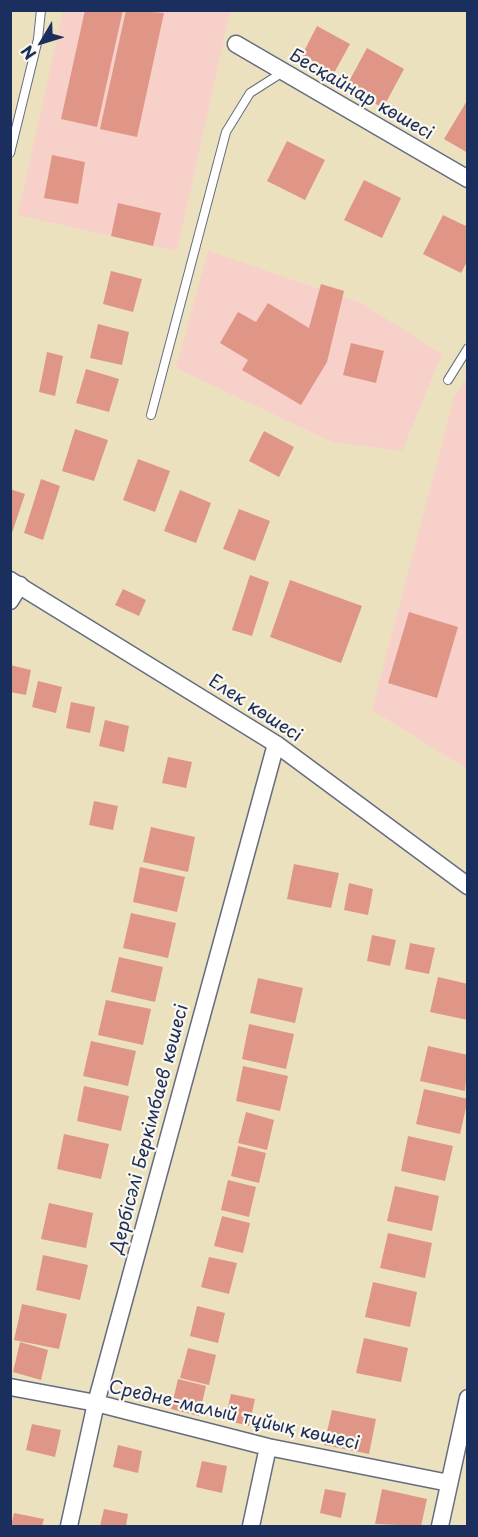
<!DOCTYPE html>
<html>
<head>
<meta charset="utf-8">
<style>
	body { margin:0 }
	#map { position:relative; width:478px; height:1537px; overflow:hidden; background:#ece1be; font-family:"Playpen Sans",sans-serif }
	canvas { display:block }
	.frame { position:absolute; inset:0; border:12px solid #1b2f5e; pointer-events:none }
	.north { position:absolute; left:12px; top:12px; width:60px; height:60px; -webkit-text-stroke:4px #fbf7ec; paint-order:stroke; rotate:232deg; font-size:16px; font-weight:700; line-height:24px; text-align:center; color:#1b2f5e }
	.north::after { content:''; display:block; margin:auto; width:21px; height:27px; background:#1b2f5e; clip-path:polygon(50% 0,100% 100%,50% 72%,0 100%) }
</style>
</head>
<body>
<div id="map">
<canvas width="478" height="1537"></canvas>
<div class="frame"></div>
<div class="north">N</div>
</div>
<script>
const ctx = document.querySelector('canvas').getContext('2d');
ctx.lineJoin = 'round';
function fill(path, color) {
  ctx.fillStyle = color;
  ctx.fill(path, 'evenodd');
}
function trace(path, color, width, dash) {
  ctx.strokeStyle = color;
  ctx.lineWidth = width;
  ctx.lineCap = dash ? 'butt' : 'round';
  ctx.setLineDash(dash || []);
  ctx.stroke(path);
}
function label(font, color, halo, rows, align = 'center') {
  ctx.font = font + ' "Playpen Sans",sans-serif';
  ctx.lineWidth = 4.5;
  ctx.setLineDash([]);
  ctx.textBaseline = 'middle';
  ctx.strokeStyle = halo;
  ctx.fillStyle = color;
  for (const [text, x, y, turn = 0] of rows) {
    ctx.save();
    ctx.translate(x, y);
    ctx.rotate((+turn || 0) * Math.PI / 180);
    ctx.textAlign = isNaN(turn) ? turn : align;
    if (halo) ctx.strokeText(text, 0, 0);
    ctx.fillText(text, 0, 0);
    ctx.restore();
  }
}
const built = new Path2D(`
	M63 11H230L177 251 18 215Z
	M208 251 361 303 442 354 402 451 332 442 176 368Z
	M467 378V769L372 710 454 398Z`);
const building = new Path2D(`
	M85 10H123L97 127 61 119Z
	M126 10 164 13 137 137 100 129Z
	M317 26 350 44 334 73 302 55Z
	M367 48 404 69 383 108 346 87Z
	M468 99V153L444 139Z
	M287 141 325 160 305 200 267 181Z
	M52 155 85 162 78 204 44 198Z
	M364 180 401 198 382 238 344 220Z
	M118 203 161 213 153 246 111 236Z
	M443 215 468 227V260L461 273 423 254Z
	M111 271 142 279 133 312 103 304Z
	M321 284 344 291 327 362 301 405 242 370 248 360 220 343 238 312 256 322 268 303 309 328Z
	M98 324 129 332 122 365 90 358Z
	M351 343 384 351 376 383 343 375Z
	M47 352 63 356 55 396 39 392Z
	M86 369 119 379 109 412 76 403Z
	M75 429 108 440 94 481 62 471Z
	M264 431 294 447 279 477 249 461Z
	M138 459 170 471 155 512 123 500Z
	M41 479 60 486 43 540 24 533Z
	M10 489 25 494 11 536H10Z
	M180 490 211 503 196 543 164 531Z
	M239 509 270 521 255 561 223 549Z
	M250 575 269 582 252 636 232 630Z
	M290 580 362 606 341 663 270 637Z
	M123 589 146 600 139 616 115 605Z
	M409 612 458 627 437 698 388 683Z
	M10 665 31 670 26 695 10 692Z
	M38 681 62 687 56 713 32 707Z
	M71 702 95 707 90 733 66 728Z
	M105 720 129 726 124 752 99 746Z
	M168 757 192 762 186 788 162 783Z
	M94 801 118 806 113 830 89 825Z
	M151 827 195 837 188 872 143 862Z
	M294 864 339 873 331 908 287 899Z
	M140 867 185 877 177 912 133 902Z
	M349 883 373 889 368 915 344 910Z
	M131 913 176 923 168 958 123 948Z
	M372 935 396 940 390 966 367 961Z
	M410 943 435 948 429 974 405 969Z
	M119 957 163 967 155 1002 111 992Z
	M438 977 468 984V1020L430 1012Z
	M258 978 303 988 295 1023 250 1013Z
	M106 1000 151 1009 143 1045 98 1035Z
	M249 1024 294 1034 286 1069 242 1059Z
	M91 1041 136 1051 128 1086 83 1076Z
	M428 1046 468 1055 465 1091 420 1081Z
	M243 1066 288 1076 280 1111 236 1101Z
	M84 1086 129 1096 121 1131 77 1121Z
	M424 1089 468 1099 460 1134 416 1124Z
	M246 1112 274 1120 267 1150 238 1143Z
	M64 1134 109 1144 101 1179 57 1169Z
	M408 1136 453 1146 445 1181 401 1171Z
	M238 1146 266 1153 259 1183 231 1176Z
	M228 1180 256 1187 249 1217 221 1210Z
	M395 1186 439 1196 432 1231 387 1221Z
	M49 1203 93 1213 86 1248 41 1239Z
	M222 1216 250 1223 243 1253 214 1246Z
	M388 1233 432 1243 425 1278 380 1268Z
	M43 1255 88 1265 80 1300 36 1290Z
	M209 1257 237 1263 229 1294 201 1287Z
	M373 1282 417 1292 410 1327 365 1317Z
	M22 1304 67 1314 59 1349 14 1340Z
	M197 1306 225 1313 218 1343 190 1336Z
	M364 1338 408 1348 401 1382 356 1373Z
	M20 1342 48 1350 41 1380 13 1372Z
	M188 1348 216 1355 209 1385 180 1378Z
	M178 1379 206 1386 199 1416 171 1409Z
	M231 1394 255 1399 249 1426 225 1420Z
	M332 1410 376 1419 369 1454 324 1445Z
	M32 1424 61 1430 55 1457 26 1450Z
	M118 1445 142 1451 138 1473 113 1467Z
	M202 1461 227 1466 222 1493 196 1487Z
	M325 1489 346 1493 341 1518 320 1513Z
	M382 1489 427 1499 421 1526 375 1524Z
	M104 1509 128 1514 126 1526H100Z
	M14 1513 44 1519 42 1526H11Z`);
const lane = new Path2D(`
	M10 153 38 39 41 10
	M448 380 468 348
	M151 415 226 132 250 93 283 72`);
const street = new Path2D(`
	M236 44 468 179
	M10 580 276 744 468 886
	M10 601 20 585
	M10 1387 96 1403 268 1447 449 1483
	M69 1526 96 1403 276 744
	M251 1526 268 1447
	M440 1526 468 1398`);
const streetNames = [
	["Бесқайнар көшесі",361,95,30],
	["Елек көшесі",255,709,33],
	["Дербісәлі Беркімбаев көшесі",150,1129,-75],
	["Средне-малый тұйық көшесі",234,1416,13]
];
fill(built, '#f7d0ca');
fill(building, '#df9687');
trace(lane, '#646d80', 10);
trace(street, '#646d80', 19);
trace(lane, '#fff', 8);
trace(street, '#fff', 16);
label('18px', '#1b2f5e', '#fbf7ec', streetNames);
</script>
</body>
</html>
